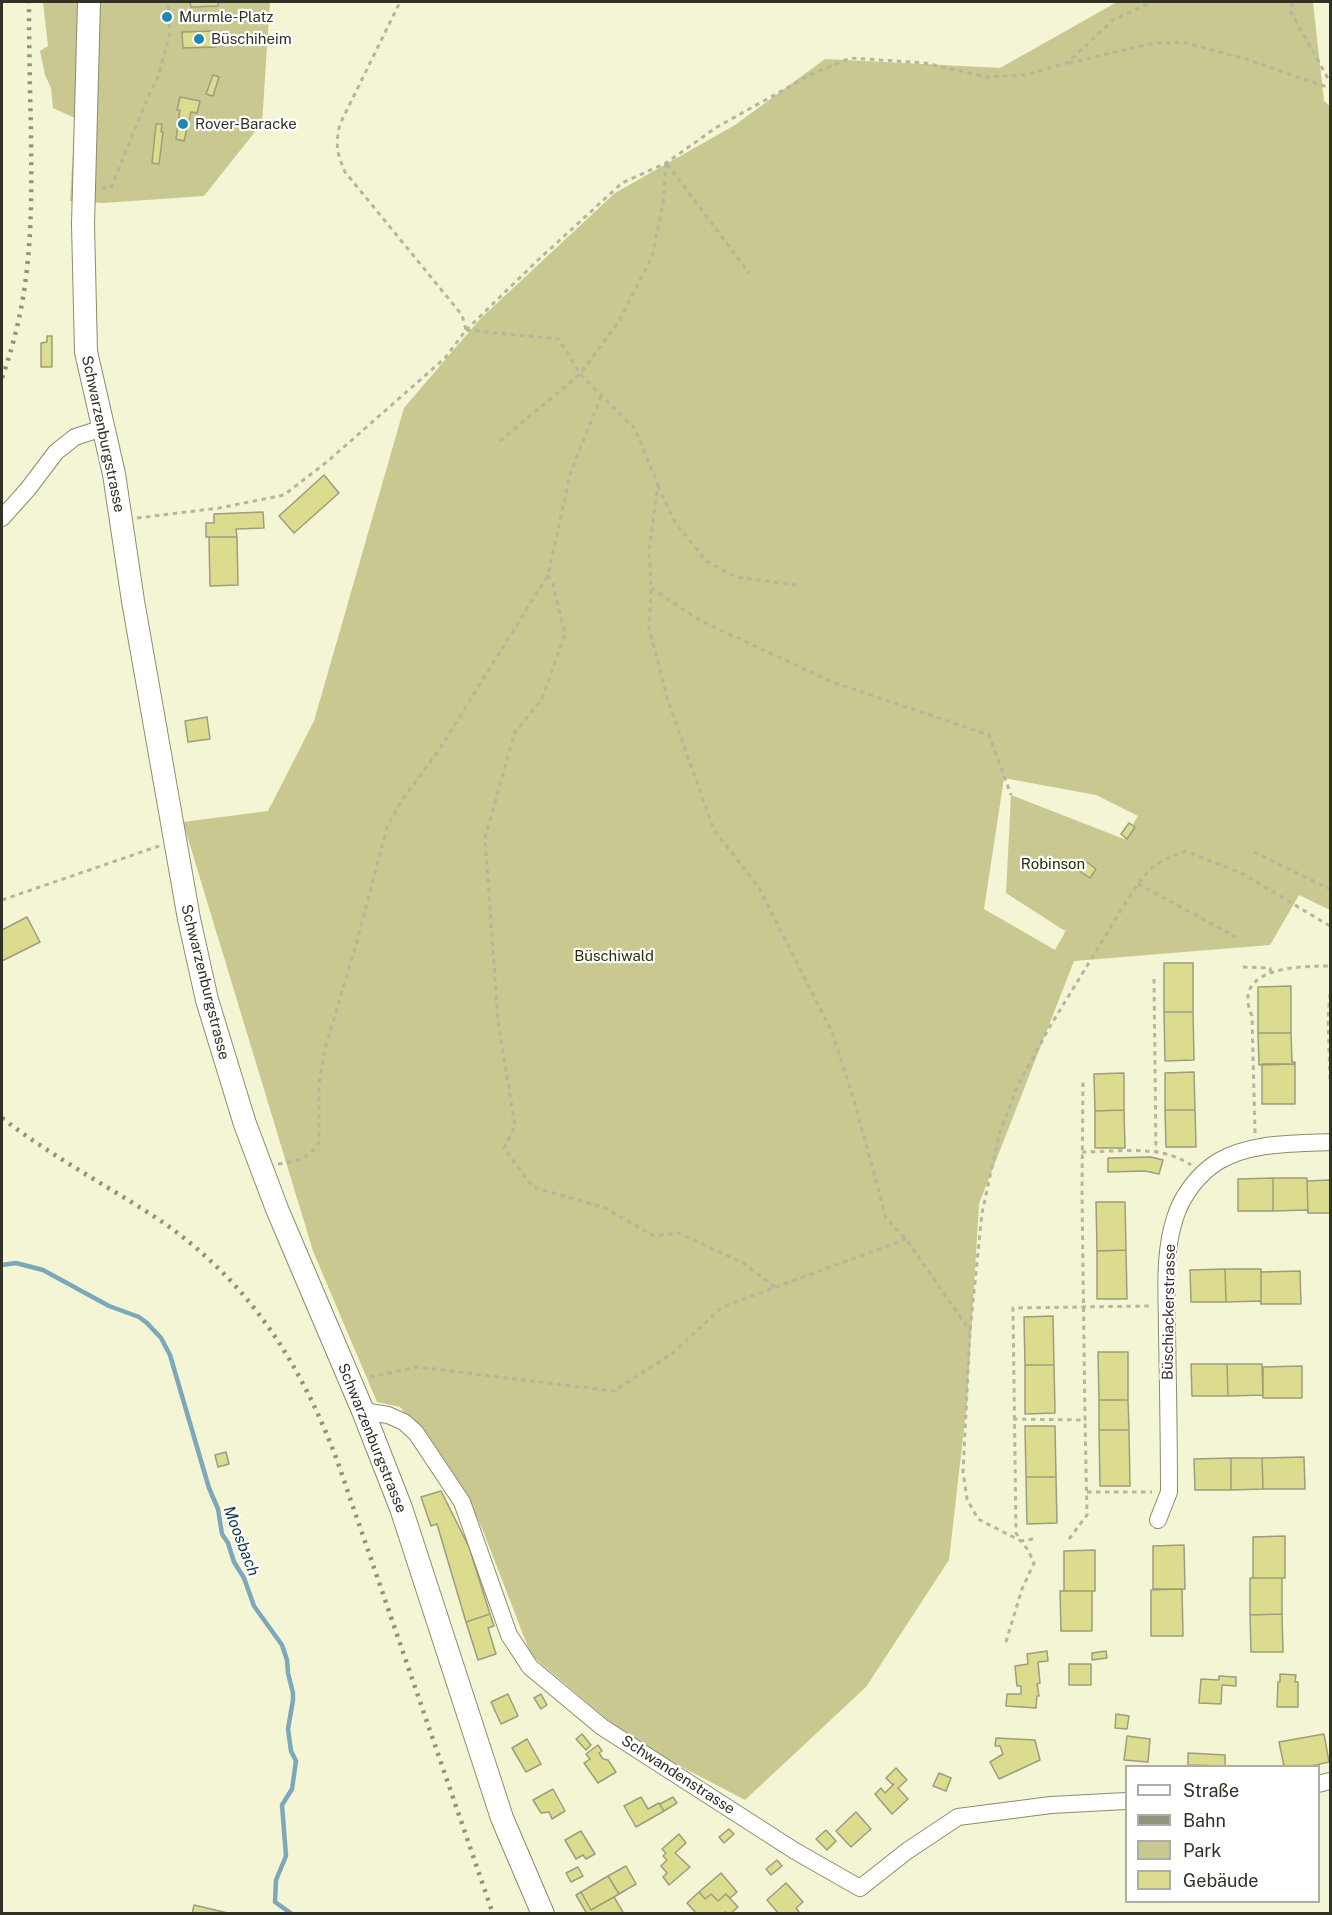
<!DOCTYPE html>
<html>
<head>
<meta charset="utf-8">
<style>
	body { margin:0 }
	#map { position:relative; width:1332px; height:1915px; overflow:hidden; background:#f4f5d4; font-family:"Public Sans",sans-serif }
	canvas { display:block }
	.frame { position:absolute; inset:0; border:3px solid #313125; pointer-events:none }
	.legend { position:absolute; left:1125px; top:1765px; width:195px; height:138px; box-sizing:border-box; background:#fff; border:2px solid #adada8; margin:0; padding:8px 10px; list-style:none; font-size:18px; color:#313125 }
	.legend li { display:flex; align-items:center; gap:12px; height:30px }
	.legend b { width:30px; border:2px solid #adada8 }
</style>
</head>
<body>
<div id="map">
<canvas width="1332" height="1915"></canvas>
<div class="frame"></div>
<ul class="legend">
<li><b style="height:8px;background:#fff"></b>Straße</li>
<li><b style="height:8px;background:#92937c"></b>Bahn</li>
<li><b style="height:16px;background:#c8c890"></b>Park</li>
<li><b style="height:16px;background:#dcdc8e"></b>Gebäude</li>
</ul>
</div>
<script>
const ctx = document.querySelector('canvas').getContext('2d');
ctx.lineJoin = 'round';
function fill(path, color) {
  ctx.fillStyle = color;
  ctx.fill(path, 'evenodd');
}
function trace(path, color, width, dash) {
  ctx.strokeStyle = color;
  ctx.lineWidth = width;
  ctx.lineCap = dash ? 'butt' : 'round';
  ctx.setLineDash(dash || []);
  ctx.stroke(path);
}
function label(font, color, halo, rows, align = 'center') {
  ctx.font = font + ' "Public Sans",sans-serif';
  ctx.lineWidth = 4.5;
  ctx.setLineDash([]);
  ctx.textBaseline = 'middle';
  ctx.strokeStyle = halo;
  ctx.fillStyle = color;
  for (const [text, x, y, turn = 0] of rows) {
    ctx.save();
    ctx.translate(x, y);
    ctx.rotate((+turn || 0) * Math.PI / 180);
    ctx.textAlign = isNaN(turn) ? turn : align;
    if (halo) ctx.strokeText(text, 0, 0);
    ctx.fillText(text, 0, 0);
    ctx.restore();
  }
}
const green = new Path2D(`
	M43 2H270L262 123 204 196 103 203 70 201 75 118 53 108 51 88 45 75 40 51 48 46Z
	M1117 2H1313L1324 101 1330 106V910L1299 895 1270 945 1074 961 979 1204 967 1402 949 1560 866 1687 745 1800 634 1742 531 1655 482 1528 455 1476 400 1407 377 1402 313 1251 183 822 268 811 314 721 404 408 480 319 615 193 735 125 825 59 1000 68ZM1004 778 1096 795 1138 816 1124 839 1011 795 1006 893 1065 931 1069 925 1055 950 984 909Z`);
const stream = new Path2D(`
	M2 1265 16 1263 43 1270 109 1306 139 1317 147 1323 161 1338 170 1355 209 1488 218 1509 222 1534 228 1543 234 1562 244 1578 254 1606 282 1645 287 1660 288 1673 293 1693V1700L288 1729 291 1751 296 1761 292 1789 282 1805 286 1856 276 1880 275 1902 292 1914`);
const building = new Path2D(`
	M190 2H218V6L191 7Z
	M215 31 216 47 183 48 182 32Z
	M213 75 219 77 213 96 206 94Z
	M180 97 200 101 197 113 191 112 184 141 176 139 180 110H177Z
	M156 124H162L161 132H163L159 164 152 163Z
	M47 336H52V367H41V343L47 342Z
	M324 475 339 493 294 533 279 516Z
	M263 512 264 528 236 529 237 537H206V523H214V514Z
	M209 537H237L238 585 210 586Z
	M207 717 210 739 188 742 185 721Z
	M1129 823 1135 827 1127 839 1121 834Z
	M1084 860 1096 869 1090 878 1078 870Z
	M27 917 40 942 2 961V930Z
	M1164 963H1193V1012H1164Z
	M1291 986V1033H1258V987Z
	M1164 1012H1193L1194 1060 1165 1061Z
	M1258 1033H1291L1292 1062H1295V1064L1259 1065Z
	M1262 1064H1295V1104H1262Z
	M1194 1072 1195 1110H1165V1073Z
	M1124 1073V1110L1095 1111 1094 1074Z
	M1124 1110 1125 1148H1095V1111Z
	M1165 1110H1195L1196 1147H1166Z
	M1151 1157 1163 1160 1159 1174 1145 1171 1108 1172V1158Z
	M1273 1178H1307L1308 1213 1307 1210 1273 1211Z
	M1273 1178V1211H1238V1179Z
	M1330 1180V1213H1308L1307 1181Z
	M1096 1202H1125L1126 1250 1097 1251Z
	M1126 1250 1127 1299H1097V1251Z
	M1225 1269 1226 1302H1191L1190 1270Z
	M1225 1269H1261V1304L1260 1301 1226 1302Z
	M1300 1271 1301 1304H1261V1272Z
	M1053 1316 1054 1365H1025L1024 1317Z
	M1098 1352H1128V1400H1099Z
	M1191 1364H1227L1228 1396H1192Z
	M1227 1364H1262L1263 1395 1228 1396Z
	M1025 1365H1054L1055 1413 1025 1414Z
	M1302 1366V1398H1263V1367Z
	M1099 1400H1128L1129 1430H1099Z
	M1025 1426H1055L1056 1477H1026Z
	M1099 1430H1129L1130 1486H1100Z
	M226 1452 229 1464 218 1467 215 1455Z
	M1304 1457 1305 1489H1263L1262 1458Z
	M1231 1458V1490H1195L1194 1459Z
	M1231 1458H1262L1263 1489 1231 1490Z
	M1026 1477H1056L1057 1523 1027 1524Z
	M441 1491 469 1547 490 1614 466 1622 437 1524 431 1526 421 1497Z
	M1285 1536V1578H1253V1537Z
	M1184 1545 1185 1589H1153V1546Z
	M1095 1550V1591H1064V1551Z
	M1250 1578H1282V1614L1250 1615Z
	M1182 1589 1183 1636H1151V1590Z
	M1060 1591H1092V1631H1061Z
	M490 1614 494 1626 488 1628 496 1654 478 1660 466 1622Z
	M1282 1614 1283 1652H1251L1250 1615Z
	M1047 1651 1048 1661 1038 1662 1040 1683 1037 1684 1039 1696H1037L1036 1708 1006 1706 1007 1694H1021V1686H1017L1015 1666 1028 1664 1027 1654Z
	M1106 1651 1107 1658 1092 1660V1653Z
	M1069 1664H1091V1685H1069Z
	M1280 1674 1296 1675 1295 1682H1298V1707H1277L1278 1682H1280Z
	M1219 1676 1236 1677V1686L1222 1685 1221 1704 1199 1703 1201 1679 1219 1680Z
	M508 1694 518 1716 501 1724 491 1702Z
	M541 1694 547 1705 541 1709 534 1698Z
	M1116 1714 1129 1716 1127 1729 1115 1728Z
	M582 1734 591 1745 586 1750 576 1739Z
	M1324 1734 1329 1762 1311 1766H1284L1279 1742Z
	M1127 1736 1150 1739 1148 1762 1124 1760Z
	M996 1738 1035 1740 1040 1760 999 1779 990 1762 1003 1754 1000 1746H995Z
	M527 1739 541 1764 526 1772 512 1748Z
	M598 1745 602 1751 599 1753 603 1759 608 1760 616 1772 598 1783 584 1763 590 1759 586 1754Z
	M1188 1753 1225 1755V1766L1188 1765Z
	M896 1768 907 1780 898 1788 908 1799 892 1814 875 1794 881 1788 885 1793 894 1784H892L886 1778Z
	M939 1773 951 1778 946 1791 933 1786Z
	M553 1789 565 1811 552 1819 549 1812 541 1813 533 1800Z
	M641 1797 648 1809 659 1803 664 1811 636 1827 624 1806Z
	M673 1797 677 1803 664 1811 660 1804Z
	M856 1812 871 1829 851 1847 836 1831Z
	M729 1829 734 1834 724 1843 719 1837Z
	M826 1830 836 1841 827 1850 816 1839Z
	M581 1831 595 1854 586 1859 583 1855 576 1859 565 1840Z
	M679 1834 686 1843 675 1853 690 1867 669 1885 663 1877 667 1873 661 1866 667 1860 663 1856 666 1853 662 1849Z
	M777 1860 782 1866 771 1875 766 1869Z
	M626 1866 636 1884 619 1894 608 1876Z
	M578 1867 583 1876 571 1882 566 1873Z
	M721 1873 737 1892 730 1898 726 1894 718 1901 711 1894 705 1899 699 1892Z
	M608 1876 619 1894 591 1910 581 1892Z
	M786 1883 803 1902 796 1908 799 1912 798 1914H779L767 1900Z
	M581 1892 591 1910 614 1897 624 1914H587L576 1895Z
	M699 1892 705 1899 711 1894 718 1901 726 1894 738 1907 730 1914 725 1912 723 1914H697L687 1903Z
	M194 1905 232 1914H192Z`);
const path = new Path2D(`
	M1292 2 1291 12 1330 82
	M1069 63 1150 44 1182 42 1246 59 1330 88
	M667 164 749 273
	M102 188H111L146 102 158 77 170 32 168 2
	M466 330 559 339 580 374 635 429 658 485 649 549 651 588 649 628 668 701 714 830 759 888 832 1032 854 1100 886 1218 906 1239 970 1331
	M466 330 537 261 622 183 666 163 717 127 810 75 850 58 925 63 986 77 1025 75 1067 63 1113 20 1152 2
	M500 441 580 374 619 321 652 257 663 204 666 163
	M658 486 674 521 706 561 736 577 796 585
	M137 518 219 508 284 495 328 461 445 358 466 330 462 315 345 172C337 153 335 145 340 124L400 2
	M548 575 553 584 565 634 542 699 515 732 485 837 498 1021 515 1126 504 1148 533 1187 605 1208 654 1236 679 1233 743 1263 775 1287
	M651 588 699 620 832 682 989 735 1011 795
	M1254 852 1330 889
	M1138 884 1236 937
	M2 900 159 846
	M1243 967 1270 968 1271 974
	M1154 979 1156 1152
	M1330 994 1328 1019 1330 1079
	M1255 1133 1252 1016C1230 967 1300 966 1330 966
	M1082 1152C1117 1152 1161 1144 1191 1165
	M278 1164C295 1162 311 1158 319 1142V1084L325 1049 357 941 387 827 400 803 439 750 548 575 570 474 602 394
	M370 1377 417 1367 614 1391 673 1353 722 1307 906 1239
	M1013 1419 1085 1420 1082 1191 1083 1079
	M1087 1492H1152
	M1033 1539 1021 1541 1016 1533 1013 1308 1150 1306
	M1069 1539 1087 1515 1085 1420
	M1006 1642 1022 1589 1034 1563 1028 1550 1021 1541 978 1519 967 1499 963 1472 970 1331 982 1213 999 1135 1017 1087 1049 1028 1131 894C1151 866 1153 863 1186 851L1243 874 1330 926`);
const minor = new Path2D(`
	M2 518 28 489 56 452 75 437 103 428
	M363 1411 388 1415 404 1422 416 1433 462 1502 509 1635 530 1667 602 1727 795 1851 860 1888 907 1851 958 1817 1051 1805 1126 1801
	M1158 1520 1169 1492C1169 1439 1168 1385 1167 1332 1167 1294 1163 1254 1175 1218 1182 1195 1199 1173 1219 1161 1252 1142 1293 1144 1330 1142
	M1318 1784 1330 1781`);
const secondary = new Path2D(`
	M89 2 83 224 86 352 114 474 133 601 189 919 207 1000 245 1124 277 1209 363 1411 401 1508 502 1818 543 1914`);
const rail = new Path2D(`
	M2 378C32 293 32 224 31 134 30 90 29 46 29 2
	M2 1118C51 1156 106 1185 158 1219 248 1280 301 1363 338 1463L493 1914`);
const markers = [
	[167,17,6,"#2087b0"],
	[199,39,6,"#2087b0"],
	[183,124,6,"#2087b0"]
];
const poiNames = [
	["Murmle-Platz",179,17],
	["Büschiheim",211,39],
	["Rover-Baracke",195,124]
];
const streetNames = [
	["Schwarzenburgstrasse",103,434,78],
	["Schwarzenburgstrasse",205,982,76],
	["Büschiackerstrasse",1169,1312,-89],
	["Schwarzenburgstrasse",372,1438,68],
	["Schwandenstrasse",678,1775,33]
];
const parkNames = [
	["Robinson",1053,864],
	["Büschiwald",614,956]
];
const waterNames = [
	["Moosbach",241,1541,69]
];
fill(green, '#c8c890');
trace(stream, '#7ba8bb', 4.5);
fill(building, '#dcdc8e');
trace(building, '#9d9d7f', 1.5);
trace(minor, '#8b8c6e', 18);
trace(secondary, '#8b8c6e', 24);
trace(path, '#b5b69c', 3, [4.5, 4.5]);
trace(minor, '#fff', 16);
trace(secondary, '#fff', 22);
trace(rail, '#92937c', 4.5, [3, 6]);
for (const [x, y, r, color] of markers) {
  const dot = new Path2D();
  dot.arc(x, y, r, 0, 2 * Math.PI);
  ctx.fillStyle = color;
  ctx.fill(dot);
  trace(dot, '#fff', 2);
}
label('15px', '#313125', '#fff', poiNames, 'left');
label('15px', '#313125', '#fff', streetNames);
label('15px', '#2c2b08', '#fff', parkNames);
label('italic 16px', '#123848', '#fff', waterNames);
</script>
</body>
</html>
